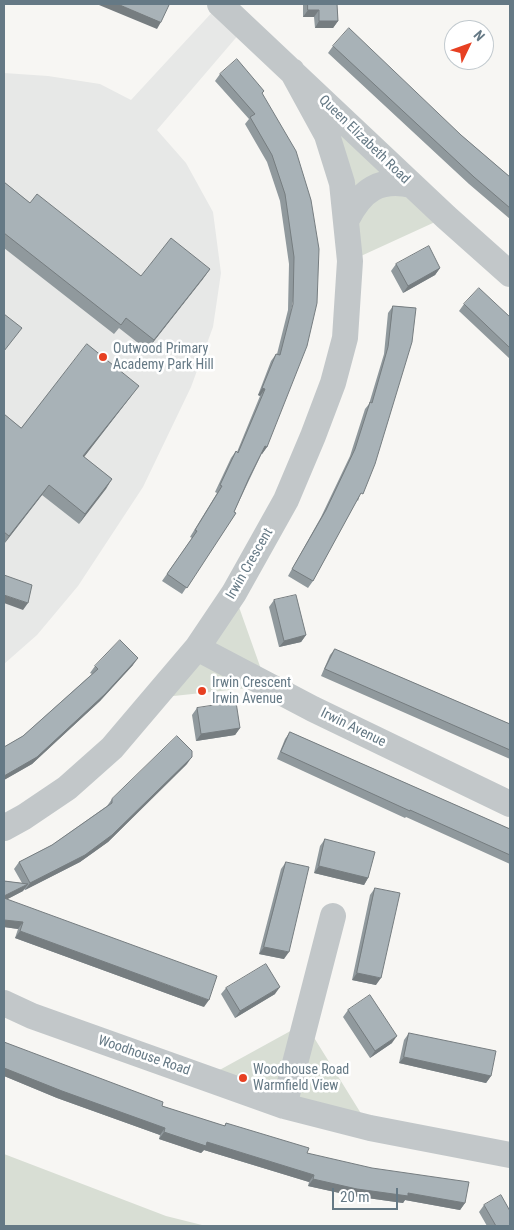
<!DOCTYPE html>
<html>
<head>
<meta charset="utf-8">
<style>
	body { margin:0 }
	#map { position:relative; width:514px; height:1230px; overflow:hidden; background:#f7f6f3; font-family:"Roboto Condensed",sans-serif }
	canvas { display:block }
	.frame { position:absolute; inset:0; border:5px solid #657985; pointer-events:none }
	.north { position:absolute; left:444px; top:20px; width:50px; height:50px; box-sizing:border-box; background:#fff; border:1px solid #c1c9ce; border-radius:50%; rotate:48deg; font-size:14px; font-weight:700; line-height:20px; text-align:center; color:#657985 }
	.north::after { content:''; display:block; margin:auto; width:18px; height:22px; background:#e74022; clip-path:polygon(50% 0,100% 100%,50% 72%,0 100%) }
	.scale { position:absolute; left:332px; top:1188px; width:66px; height:22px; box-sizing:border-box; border:2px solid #657985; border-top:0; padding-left:6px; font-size:15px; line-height:18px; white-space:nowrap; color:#657985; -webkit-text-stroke:4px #fff; paint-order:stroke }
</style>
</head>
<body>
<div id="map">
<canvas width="514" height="1230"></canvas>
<div class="frame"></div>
<div class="north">N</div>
<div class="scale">20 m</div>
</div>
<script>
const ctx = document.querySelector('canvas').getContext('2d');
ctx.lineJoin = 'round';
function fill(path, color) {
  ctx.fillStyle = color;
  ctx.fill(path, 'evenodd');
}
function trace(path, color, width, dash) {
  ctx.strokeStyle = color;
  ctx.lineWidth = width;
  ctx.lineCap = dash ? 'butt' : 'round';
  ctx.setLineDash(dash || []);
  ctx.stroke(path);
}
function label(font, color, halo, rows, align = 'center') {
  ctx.font = font + ' "Roboto Condensed",sans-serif';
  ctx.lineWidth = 5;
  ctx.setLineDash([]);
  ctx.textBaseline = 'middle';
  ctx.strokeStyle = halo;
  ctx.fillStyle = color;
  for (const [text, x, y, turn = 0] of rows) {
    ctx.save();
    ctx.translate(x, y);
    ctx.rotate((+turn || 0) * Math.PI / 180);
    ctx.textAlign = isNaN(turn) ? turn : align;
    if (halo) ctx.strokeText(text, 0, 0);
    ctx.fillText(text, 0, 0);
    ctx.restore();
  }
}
const built = new Path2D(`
	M217 7 240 33 157 130 186 163 213 212 221 273 213 327 191 387 143 487 78 586 37 635 4 664V73L48 76 100 84 131 100Z`);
const green = new Path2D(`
	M292 71 446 217 350 261 347 219Z
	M234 593 267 686 155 698Z
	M305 1023 370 1128 205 1078Z
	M4 1154 166 1216 206 1226H4Z`);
const minor = new Path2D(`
	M220 4 446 217 510 274
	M347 219C362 190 379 178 412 185
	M197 648 313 709 510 804
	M4 828 24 817 67 788 112 748 197 648 234 593 286 500 313 436 333 383 345 338 350 261 342 183 327 135 292 71
	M4 1003 32 1016 284 1106 370 1128 510 1155
	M284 1106 333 916`);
const wall = new Path2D(`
	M303 4H337L338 21 333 28H315L314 17H303Z
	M333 46 461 135 510 177V219L469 184 328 53Z
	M220 74 264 91 262 94 311 200 267 447 262 454V453L234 512 236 513 182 594 162 581 192 538 190 537 217 493 215 492 231 458 236 451 237 452 260 396 258 395 271 361 276 354H277L288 310 289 264 280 201 267 162 245 124 249 119 215 81Z
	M4 182 30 203 141 276 210 269 147 350 119 328 114 334 4 248Z
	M396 264 440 268 435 275 403 293 391 271Z
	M464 304 510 317V359L459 311Z
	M393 306 416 308 358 501 357 500 313 581 308 588 288 576 321 517 350 456 365 409 369 404 384 354 388 313Z
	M132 395 84 457 112 479 79 524 42 495 4 544V414L21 428Z
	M274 600 306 635 301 642 279 647 269 607Z
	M335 649 510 724V759L321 676 330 655Z
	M133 665 100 701 32 764 4 780V747L23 736 92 674 90 673 95 666Z
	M197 708 240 728 235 735 196 741 192 715Z
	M290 732 510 829V864L406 817 405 818 277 759 285 739Z
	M187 764 108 842 80 862 25 890 24 889 23 891 7 899 204 1007 15 938 18 929 4 927V881L22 883 14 869 19 862 52 845 107 806 112 799Z
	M325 839 368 878 364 885 314 873 320 846Z
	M286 862 284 959 259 954 281 869Z
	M375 888 376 985 352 980 370 895Z
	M226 988 275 994 235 1018 221 994Z
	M348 1010 392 1043 370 1058 343 1017Z
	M409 1033 491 1076 486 1083 399 1063 404 1040Z
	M4 1042 162 1106 224 1126 226 1123 307 1153 465 1203 460 1210 405 1200 403 1203 353 1196 308 1186 309 1182 204 1150 201 1153 159 1139 160 1135 57 1098 4 1076Z
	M484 1205 510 1226H487L479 1212Z`);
const shadedWall = new Path2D(`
	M92 4H118L161 22 157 29 99 5Z
	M308 10H319L314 17H303Z
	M319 21H338L333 28H315Z
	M440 268 435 275 403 293 408 286Z
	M210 269 203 279 147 350 154 340Z
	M139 386 132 395 77 466 83 456Z
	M262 388 265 389 260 396 258 395Z
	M265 446 267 447 262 454 260 453Z
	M112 479 106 489 79 524 85 514Z
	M49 485 42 495 4 544 9 536Z
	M4 595 28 603 23 610 4 603Z
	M306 635 301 642 279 647 284 641Z
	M138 658 133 665 100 701 32 764 4 780V776Z
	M240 728 235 735 196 741 201 734Z
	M192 757 187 764 108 842 80 862 25 890 30 883Z
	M319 866 368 878 364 885 314 873Z
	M28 884 23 891 4 901V896Z
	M4 920 23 922 18 929 4 927Z
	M20 931 209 1000 204 1007 15 938Z
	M264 947 289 952 284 959 259 954Z
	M357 973 381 978 376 985 352 980Z
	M280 987 275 994 235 1018 240 1011Z
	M397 1036 392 1043 370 1058 375 1051Z
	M404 1057 491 1076 486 1083 399 1063Z
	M4 1068 165 1128 160 1135 57 1098 4 1076Z
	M164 1132 207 1142 314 1175 309 1182 204 1150 201 1153 159 1139Z
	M313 1179 408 1193 465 1203 460 1210 405 1200 403 1203 353 1196 308 1186Z`);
const building = new Path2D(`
	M118 4H166L169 5 161 22Z
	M308 4H337L338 21H319V10H308Z
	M349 28 461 135 510 177V208L474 177 333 46Z
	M237 59 264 91 262 93 296 151 311 200 319 249 317 303 307 346 267 447 265 446 249 478 234 512 236 513 187 588 167 574 197 531 195 530 222 486 220 485 236 451 238 453 265 389 262 388 276 354 280 355 293 304 294 257 285 194 272 155 250 117 255 114 220 74Z
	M4 182 30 203 37 194 141 276 171 238 210 269 154 340 126 318 121 325 4 233Z
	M429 246 440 268 408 286 396 264Z
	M479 288 510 317V348L464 304Z
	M393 306 416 308 412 342 375 464 363 494 361 493 313 581 292 569 326 510 355 449 370 402 372 403 388 347Z
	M4 314 22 328 4 351Z
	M87 344 139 386 83 456 112 479 85 514 49 485 9 536 4 532V414L21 428Z
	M4 575 32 585 28 603 4 595Z
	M296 595 306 635 284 641 274 600Z
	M120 640 138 658 105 694 37 757 4 776V747L23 736 98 669 95 666Z
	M335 649 510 724V750L325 669Z
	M236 702 240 728 201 734 197 708Z
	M290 732 510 829V855L410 810V811L281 752Z
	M177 736 192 751V757L112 835 85 855 30 883 19 862 52 845 112 803V799Z
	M325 839 375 852 368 878 319 866Z
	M286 862 309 867 289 952 264 947Z
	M4 881 28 884 4 896Z
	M375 888 400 893 381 978 357 973Z
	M4 898 217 976 209 1000 20 931 23 922 4 920Z
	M266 964 280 987 240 1011 226 988Z
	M370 995 397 1036 375 1051 348 1010Z
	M409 1033 496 1051 491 1076 404 1057Z
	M4 1042 163 1102 162 1106 225 1126 226 1123 309 1148 307 1153 372 1168 469 1182 465 1203 408 1193V1196L357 1189 313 1179 314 1175 207 1142 206 1146 164 1132 165 1128 62 1091 4 1068Z
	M501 1195 510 1211V1226H496L484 1205Z`);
const markers = [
	[103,357,5,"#e74022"],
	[202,691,5,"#e74022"],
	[243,1078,5,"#e74022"]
];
const streetNames = [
	["Queen Elizabeth Road",364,140,44],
	["Irwin Crescent",250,564,-60],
	["Irwin Avenue",353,728,26],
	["Woodhouse Road",144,1056,19]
];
const poiNames = [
	["Outwood Primary",113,349],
	["Academy Park Hill",113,365],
	["Irwin Crescent",212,683],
	["Irwin Avenue",212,699],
	["Woodhouse Road",253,1070],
	["Warmfield View",253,1086]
];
fill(built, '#e7e8e7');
fill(green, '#d8ded4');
trace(minor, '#c2c7c9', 26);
fill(wall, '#90999d');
fill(shadedWall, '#767d80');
fill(building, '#a8b2b7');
trace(building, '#767d80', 1);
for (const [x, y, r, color] of markers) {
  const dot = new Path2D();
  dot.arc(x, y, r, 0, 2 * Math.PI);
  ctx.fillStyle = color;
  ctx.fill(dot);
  trace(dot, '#fff', 2);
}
label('14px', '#657985', '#fff', streetNames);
label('14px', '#657985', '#fff', poiNames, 'left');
</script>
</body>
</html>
